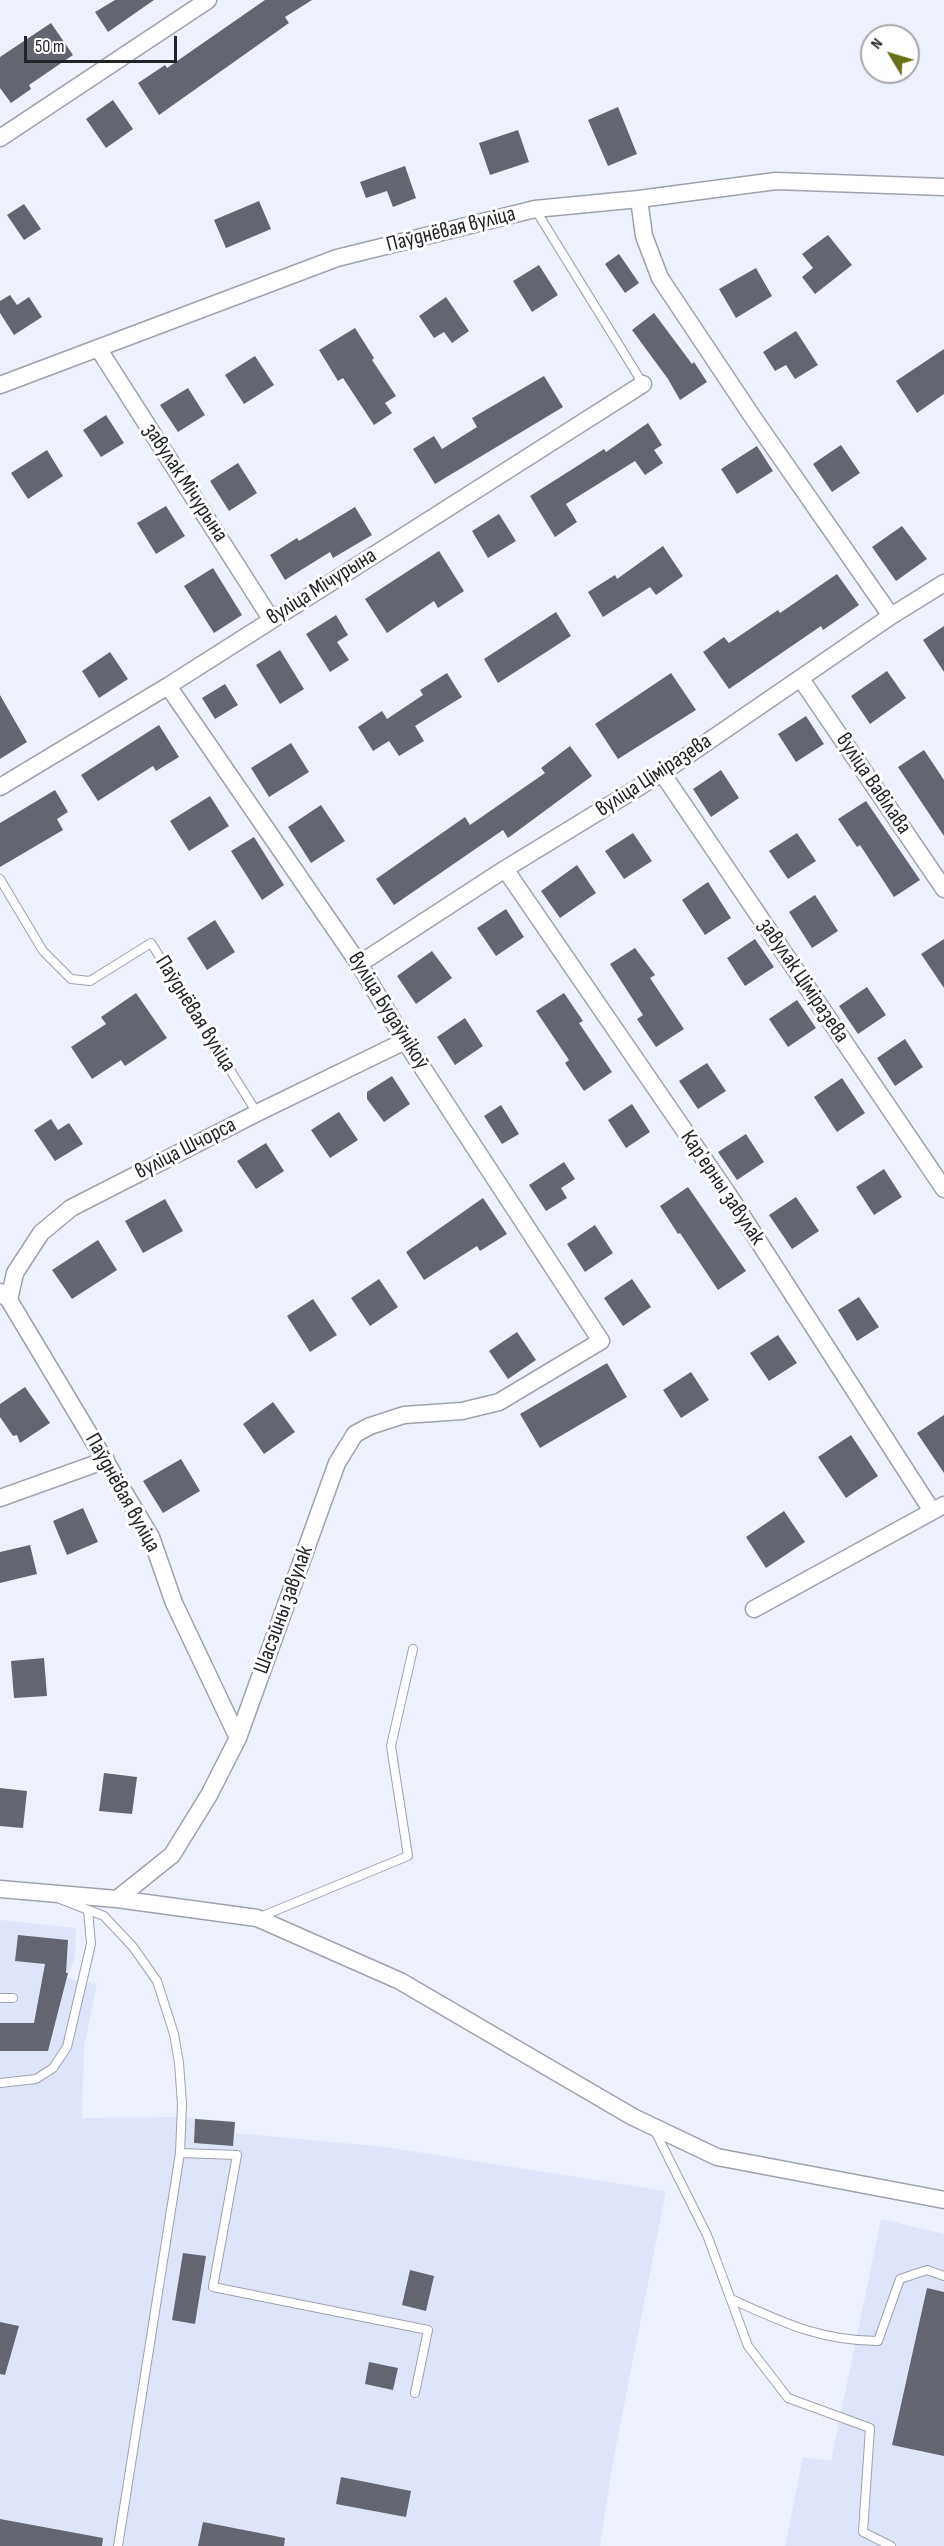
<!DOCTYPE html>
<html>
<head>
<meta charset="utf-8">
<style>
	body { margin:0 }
	#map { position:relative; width:944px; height:2546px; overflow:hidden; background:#edf1fd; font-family:"Sofia Sans Condensed",sans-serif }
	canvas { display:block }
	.north { position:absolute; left:860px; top:24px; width:60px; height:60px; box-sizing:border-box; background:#fff; border:2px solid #a7a7a9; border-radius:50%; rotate:308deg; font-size:16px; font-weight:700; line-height:24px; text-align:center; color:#232428 }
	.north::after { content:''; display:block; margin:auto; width:21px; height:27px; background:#686f16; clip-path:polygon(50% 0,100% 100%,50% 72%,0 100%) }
	.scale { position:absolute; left:24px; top:36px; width:153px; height:27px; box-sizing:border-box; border:3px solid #232428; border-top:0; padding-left:8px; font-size:18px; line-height:21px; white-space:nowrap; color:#232428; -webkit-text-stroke:4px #fff; paint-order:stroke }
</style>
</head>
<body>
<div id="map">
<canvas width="944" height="2546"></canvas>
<div class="north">N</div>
<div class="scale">50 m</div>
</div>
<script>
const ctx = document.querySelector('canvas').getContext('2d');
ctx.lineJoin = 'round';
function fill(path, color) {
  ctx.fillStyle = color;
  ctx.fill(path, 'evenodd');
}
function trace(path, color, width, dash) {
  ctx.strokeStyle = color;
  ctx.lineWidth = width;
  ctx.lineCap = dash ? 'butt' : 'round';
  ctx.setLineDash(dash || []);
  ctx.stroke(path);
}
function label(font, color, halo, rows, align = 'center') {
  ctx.font = font + ' "Sofia Sans Condensed",sans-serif';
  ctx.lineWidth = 6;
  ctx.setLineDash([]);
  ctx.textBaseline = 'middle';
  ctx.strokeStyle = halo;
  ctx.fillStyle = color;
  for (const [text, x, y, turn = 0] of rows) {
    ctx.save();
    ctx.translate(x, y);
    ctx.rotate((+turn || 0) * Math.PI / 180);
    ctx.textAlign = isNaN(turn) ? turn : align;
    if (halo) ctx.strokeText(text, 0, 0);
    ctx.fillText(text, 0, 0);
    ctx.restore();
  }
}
const built = new Path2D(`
	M0 1920 76 1928 75 1957 67 1978 97 1984 84 2047 82 2118 186 2117 235 2122V2133L385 2147 666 2191 613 2462 600 2546H0Z
	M881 2219 944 2234V2546H785L803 2457 831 2461Z`);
const building = new Path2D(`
	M115 0H154L108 32 95 12Z
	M265 0H312L285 17 289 23 159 115 138 83 165 65 167 68Z
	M51 23 73 55 29 85 31 89 11 103 0 88V57Z
	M113 100 133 129 106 148 86 119Z
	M618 107 637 154 608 166 588 120Z
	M518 130 529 162 490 175 479 143Z
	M405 166 416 198 393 207 387 191 366 198 360 182Z
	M259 201 271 229 226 248 214 220Z
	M24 204 41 229 24 240 7 215Z
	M828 235 852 265 815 294 802 277 813 268 802 254Z
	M619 254 639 283 625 293 605 264Z
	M539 265 558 295 532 312 513 281Z
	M756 268 772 296 736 318 719 289Z
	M10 295 17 305 29 297 42 317 14 335 0 313V301Z
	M446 297 469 331 452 343 444 332 434 338 419 316Z
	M654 313 692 364 694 362 707 382 680 400 668 379 632 330Z
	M355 328 374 358 372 360 396 396 385 403 392 413 374 425 343 378 338 381 319 350Z
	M796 331 818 365 795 379 786 365 775 371 763 352Z
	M944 349V394L917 413 896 381Z
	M255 356 274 385 244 404 225 375Z
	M544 376 563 407 435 484 413 449 434 436 442 449 477 427 472 418Z
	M188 388 205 415 178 432 160 405Z
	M106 415 124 443 101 457 83 430Z
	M648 423 662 445 654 450 663 463 645 475 635 461 566 504 577 522 555 537 530 496 604 449 606 452Z
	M841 445 860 473 832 492 813 464Z
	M757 446 773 471 737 494 721 469Z
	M47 450 63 476 28 499 11 473Z
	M238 463 257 493 229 511 210 481Z
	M166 506 185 536 156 554 137 523Z
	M355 507 372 535 333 558 330 552 285 580 270 555 297 538 299 541Z
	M499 514 516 541 488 558 472 531Z
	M902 526 927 559 896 581 872 547Z
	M663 546 683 576 656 595 650 587 603 617 588 592 615 575 617 579Z
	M439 551 464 591 438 608 434 601 387 633 365 599Z
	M213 568 242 615 214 633 184 586Z
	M837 574 859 605 823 630 821 626 729 689 703 652 724 637 729 643 778 610 780 613Z
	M556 612 571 636 498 683 484 659Z
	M336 615 348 635 337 642 349 660 330 672 306 634Z
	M944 626V672L923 640Z
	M280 650 304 689 280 704 256 665Z
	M110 652 128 679 99 698 82 671Z
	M887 671 906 698 870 724 851 696Z
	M447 673 462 697 415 726 424 741 399 756 389 741 373 751 358 727 382 711 387 719 423 695 420 690Z
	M671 673 696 710 618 759 595 724Z
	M225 684 238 705 215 719 202 698Z
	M0 695 27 742 0 759Z
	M806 716 824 744 796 762 778 734Z
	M159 725 179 757 156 771 153 766 98 801 81 775Z
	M291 743 309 772 269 797 251 768Z
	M570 746 592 776 508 838 503 830 394 905 376 879 465 817 470 825 545 773 541 768Z
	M924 750 944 780V836L898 767Z
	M721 770 739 798 711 817 693 789Z
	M55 790 68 812 57 819 63 830 0 867V823Z
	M210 796 229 826 189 851 170 821Z
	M866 801 920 880 894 897 860 845 857 847 838 819Z
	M321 805 345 841 311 863 288 827Z
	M633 833 652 861 624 879 605 851Z
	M797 833 816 861 788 879 769 851Z
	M254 837 284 885 262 900 231 851Z
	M577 865 596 893 560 918 541 891Z
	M708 882 731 918 705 935 682 900Z
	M815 895 838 931 812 948 789 912Z
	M506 909 524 937 496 956 477 928Z
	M215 920 235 952 207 970 187 938Z
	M755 939 774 967 745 986 727 958Z
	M944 939V988L921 954Z
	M635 948 655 975 650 978 684 1029 656 1047 637 1019 643 1015 610 964Z
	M432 951 452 978 416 1004 397 976Z
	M867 987 886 1015 858 1034 839 1006Z
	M136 993 167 1038 125 1066 121 1060 92 1079 71 1047 106 1024 101 1017Z
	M564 993 583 1021 579 1023 612 1072 584 1091 565 1063 569 1060 536 1011Z
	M797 1000 816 1028 788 1047 769 1019Z
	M465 1018 483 1046 455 1065 437 1037Z
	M905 1039 923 1067 895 1086 877 1058Z
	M707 1063 726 1091 698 1109 679 1081Z
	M392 1076 410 1104 384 1122 367 1099V1092Z
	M842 1078 865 1113 837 1132 814 1097Z
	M632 1104 650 1132 626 1148 608 1120Z
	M501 1105 519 1134 502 1144 484 1116Z
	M339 1112 358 1140 330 1158 311 1130Z
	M51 1119 58 1130 69 1123 83 1144 55 1161 34 1130Z
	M746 1134 764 1162 737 1180 718 1152Z
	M266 1143 284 1171 256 1189 237 1161Z
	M564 1162 575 1179 561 1188 567 1198 546 1211 529 1185Z
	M884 1169 902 1197 874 1215 856 1187Z
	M688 1187 746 1271 718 1290 680 1233 678 1234 660 1206Z
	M796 1197 819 1231 792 1249 769 1215Z
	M483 1198 507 1234 480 1251 477 1246 424 1280 406 1252Z
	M165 1199 183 1231 143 1253 125 1221Z
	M595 1225 613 1253 585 1272 567 1244Z
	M98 1240 117 1270 72 1299 52 1270Z
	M379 1279 398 1307 370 1326 351 1298Z
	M632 1279 651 1307 623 1326 604 1298Z
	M859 1297 879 1327 857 1341 838 1310Z
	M313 1299 337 1335 310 1352 287 1316Z
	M517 1332 536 1360 508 1379 489 1351Z
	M778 1335 797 1363 769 1381 750 1353Z
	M607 1363 627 1397 540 1448 520 1414Z
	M691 1372 709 1400 681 1418 663 1390Z
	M25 1387 50 1423 20 1443 17 1435 13 1436 0 1417V1404Z
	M273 1402 295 1432 264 1454 243 1424Z
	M944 1415V1473L917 1433Z
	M851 1435 878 1476 846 1498 818 1457Z
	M181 1459 200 1491 163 1513 143 1481Z
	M83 1508 98 1542 67 1555 53 1521Z
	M784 1511 805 1542 766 1568 746 1537Z
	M30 1545 37 1574 0 1583V1552Z
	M44 1658 47 1696 14 1698 11 1661Z
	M104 1773 137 1777 132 1814 99 1811Z
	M0 1788 27 1791 23 1828 0 1826Z
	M18 1935 68 1940 66 1973H68L48 2051H0V2023H34L45 1964 15 1961Z
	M195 2119 235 2122 233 2146 194 2143Z
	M183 2253 206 2256 195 2324 172 2320Z
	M410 2270 434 2276 426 2311 402 2305Z
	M927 2288 944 2292V2456L892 2445Z
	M0 2322 19 2326 5 2375 0 2374Z
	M369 2362 398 2368 393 2390 365 2384Z
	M341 2477 411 2491 406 2517 336 2504Z
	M0 2519 103 2538 102 2546H0Z
	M203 2522 285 2538 284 2546H198Z`);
const service = new Path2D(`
	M535 209 643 384
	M0 879 43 951 71 979 90 981 151 943 257 1113
	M60 1899 104 1916 133 1947 157 1981 174 2034 179 2063 182 2104 180 2153 118 2546
	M260 1917 408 1856 391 1746 413 1649
	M0 1998H13
	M0 2083 36 2079 53 2068 67 2047 91 1944 88 1910
	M654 2129 707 2235 748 2346 788 2398 870 2428 863 2532 891 2546
	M180 2153 237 2155 213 2287 428 2330 415 2393
	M731 2299C782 2322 820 2341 878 2341L900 2279 927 2270 944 2276`);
const minor = new Path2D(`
	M0 138 208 0
	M639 199 644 236 660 278 754 419 891 616
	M98 348 271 619
	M0 385 337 258 535 209 639 199 776 181 944 187
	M801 679 944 889
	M662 773 944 1189
	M0 787 168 686 643 384
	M505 869 728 1194 932 1511
	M359 964 505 869 662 773 891 616 944 583
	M0 1292 9 1300 151 1537 174 1603 238 1738
	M9 1300 15 1273 41 1233 71 1208 257 1113 405 1041
	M0 1498 106 1460
	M754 1609 944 1505
	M0 1889 117 1899 257 1918 400 1981 633 2117 717 2157 944 2200
	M117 1899 172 1855 209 1795 238 1738 337 1463 355 1434 370 1426 404 1415 462 1411 499 1402 601 1341 405 1041 359 964 168 686`);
const streetNames = [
	["Паўднёвая вуліца",451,230,-14],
	["завулак Мічурына",185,483,57],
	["вуліца Мічурына",322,587,-32],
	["вуліца Ціміразева",654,776,-33],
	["вуліца Вавілава",873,784,56],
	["завулак Ціміразева",803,981,56],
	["вуліца Будаўнікоў",388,1011,58],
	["Паўднёвая вуліца",195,1014,58],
	["вуліца Шчорса",186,1149,-27],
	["Карʼерны завулак",722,1188,56],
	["Паўднёвая вуліца",122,1493,61],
	["Шасэйны завулак",284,1610,-70]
];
fill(built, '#dfe5f8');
fill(building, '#636670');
trace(service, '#9ea2ad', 10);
trace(minor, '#9ea2ad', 19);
trace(service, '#fff', 8);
trace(minor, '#fff', 16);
label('22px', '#232428', '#fff', streetNames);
</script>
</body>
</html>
